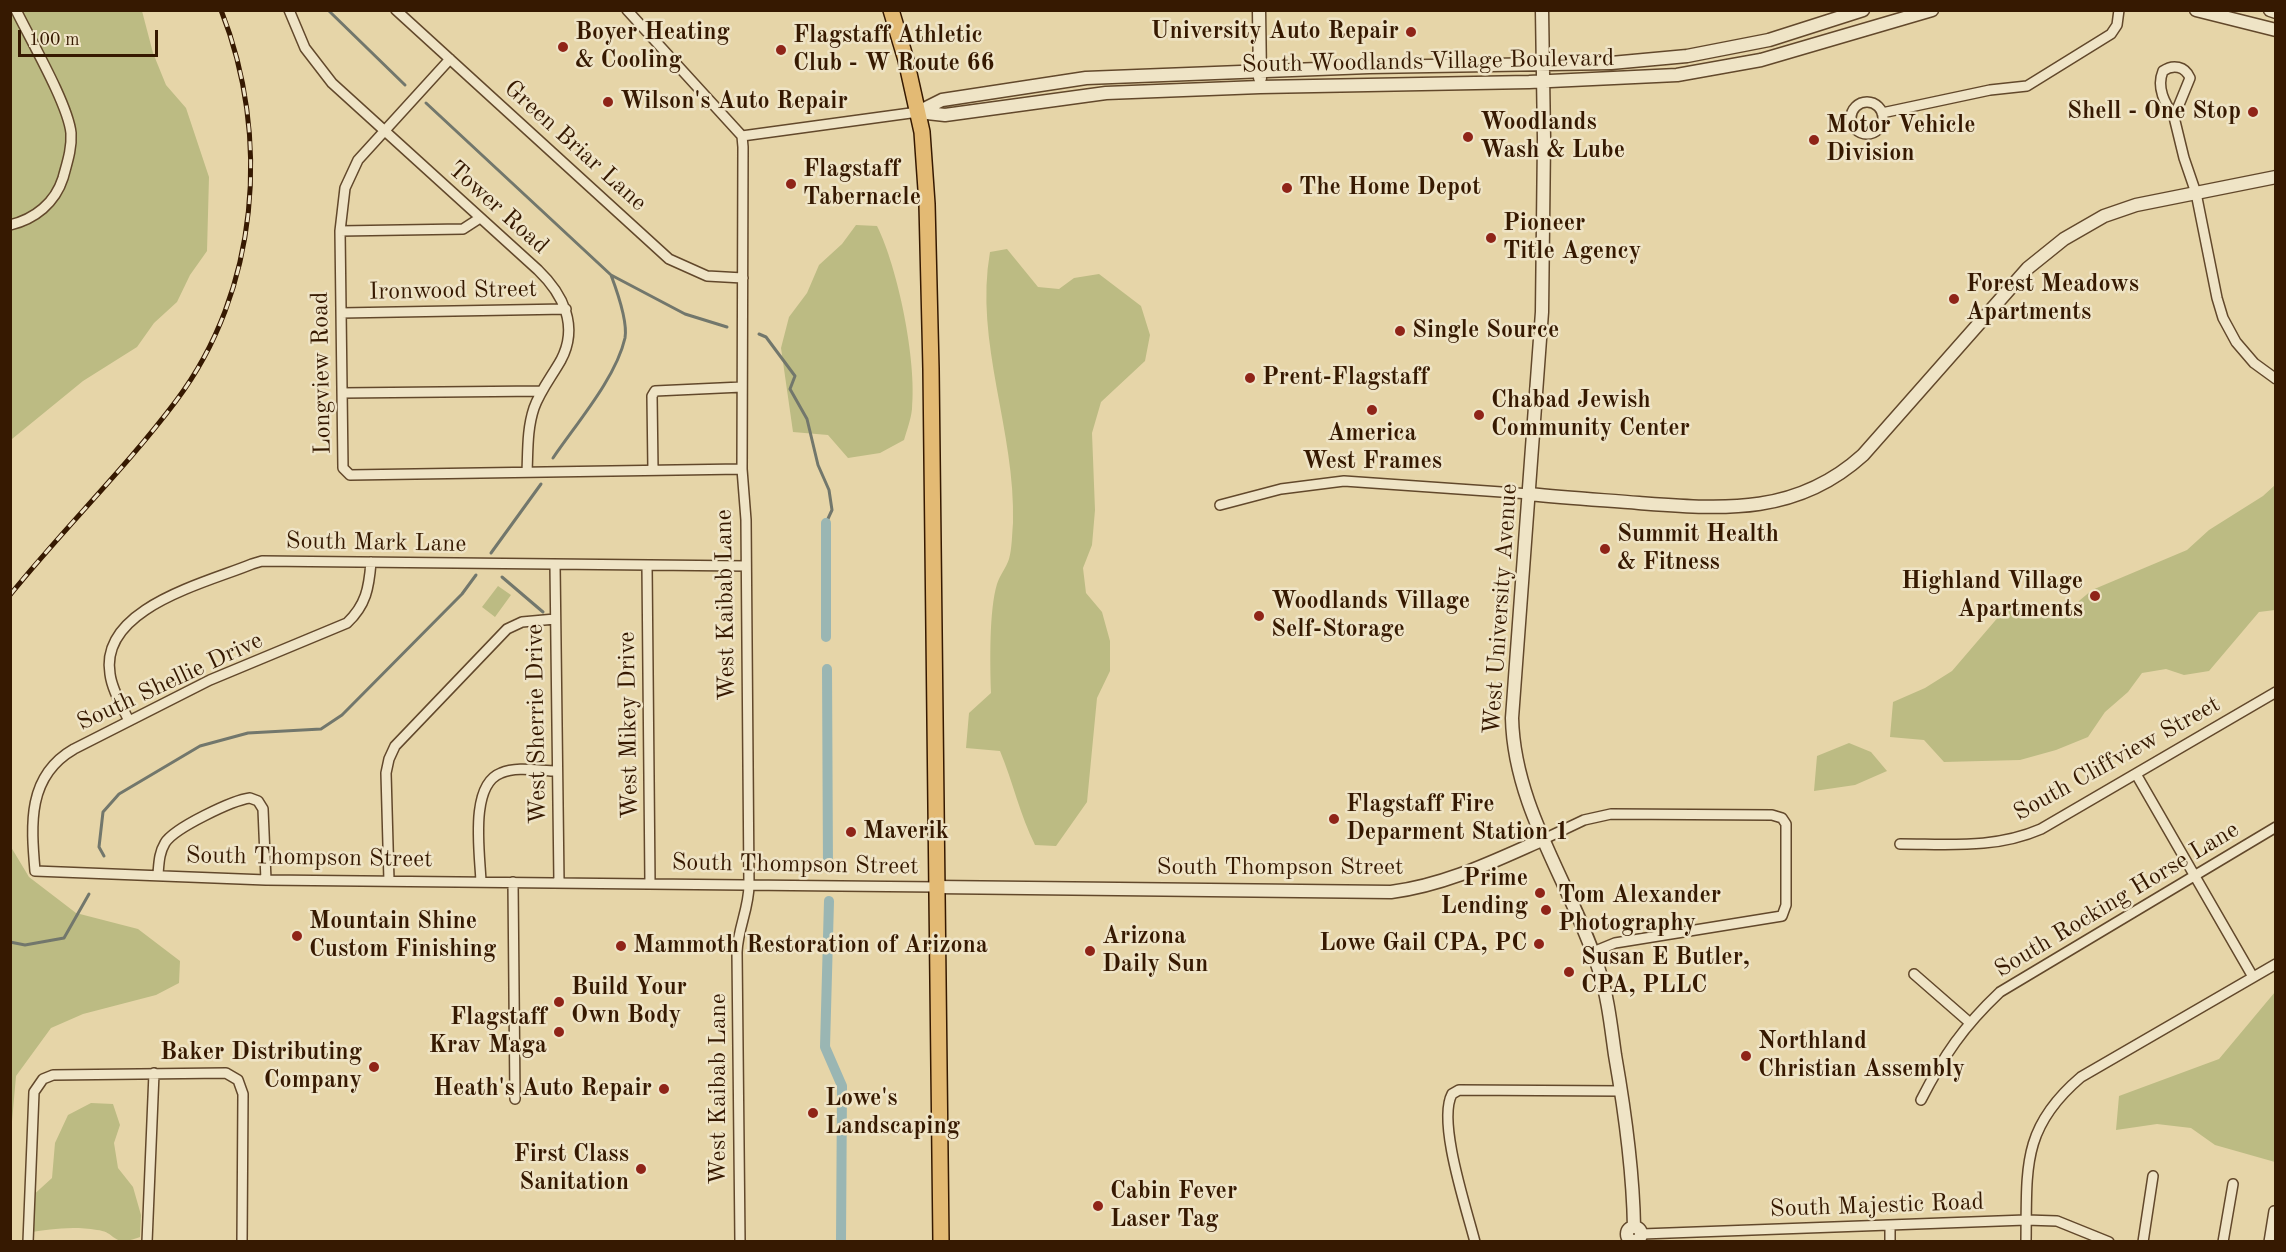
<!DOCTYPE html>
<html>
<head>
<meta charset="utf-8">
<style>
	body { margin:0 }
	#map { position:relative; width:2286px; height:1252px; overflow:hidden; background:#e6d5a8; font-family:"Old Standard TT",serif }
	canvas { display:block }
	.frame { position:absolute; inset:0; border:12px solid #361901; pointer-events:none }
	.scale { position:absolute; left:18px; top:30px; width:140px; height:27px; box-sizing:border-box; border:3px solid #361901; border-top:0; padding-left:8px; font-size:18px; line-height:21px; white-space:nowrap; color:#361901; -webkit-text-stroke:4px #efe4c6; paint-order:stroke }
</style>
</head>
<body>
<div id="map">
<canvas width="2286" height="1252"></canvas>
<div class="frame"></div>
<div class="scale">100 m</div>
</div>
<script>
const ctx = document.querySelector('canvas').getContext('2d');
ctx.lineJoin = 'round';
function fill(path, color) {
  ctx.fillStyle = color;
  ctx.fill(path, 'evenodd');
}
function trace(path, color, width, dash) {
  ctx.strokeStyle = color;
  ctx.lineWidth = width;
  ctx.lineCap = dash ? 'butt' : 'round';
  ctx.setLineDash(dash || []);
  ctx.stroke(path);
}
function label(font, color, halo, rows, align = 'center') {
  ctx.font = font + ' "Old Standard TT",serif';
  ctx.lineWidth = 5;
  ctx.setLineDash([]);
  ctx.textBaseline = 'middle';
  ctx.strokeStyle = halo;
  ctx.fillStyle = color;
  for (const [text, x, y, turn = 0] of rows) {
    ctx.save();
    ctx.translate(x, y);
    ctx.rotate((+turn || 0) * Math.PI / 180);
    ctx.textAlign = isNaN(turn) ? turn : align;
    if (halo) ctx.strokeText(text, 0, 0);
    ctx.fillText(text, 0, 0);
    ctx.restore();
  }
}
const green = new Path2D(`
	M11 11H142L153 53 166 85 186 108 209 177 207 251 190 275 177 302 154 323 137 347 83 381 12 439 11 443Z
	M856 225 877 226C898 268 917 361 912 409 911 419 907 430 904 440L880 453 848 458 828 435 793 432 781 348 789 317 807 293 819 265 842 244Z
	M1007 249 1038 287 1059 289 1074 278 1099 274 1141 306 1150 335 1145 361 1101 402 1092 433 1095 510 1092 545 1083 568 1086 593 1102 612 1110 641V671L1097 698 1087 802 1056 846 1035 845C1020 815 1013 782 1000 751L966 748 969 713 991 693C990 664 989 610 997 584 1000 575 1006 568 1009 559 1012 549 1012 534 1013 523 1016 432 974 342 990 252Z
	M2275 485V610L2259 612 2209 671 2184 675 2166 669 2142 673 2128 692 2105 712 2088 737 2056 750 2020 760 1944 762 1924 740 1890 737 1893 702 1925 688 1952 671 2006 608 2031 604 2048 610 2073 606 2092 590 2187 550 2209 530 2263 496Z
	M498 586 511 595 495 617 482 607Z
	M1849 743 1871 752 1887 771 1855 785 1814 791 1817 756Z
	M11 847 29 877 76 913 138 929 180 961 179 983 156 995 83 1014 51 1028 16 1076 11 1133Z
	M2275 992V1162L2215 1145 2191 1128 2157 1124 2116 1130 2119 1096 2219 1059Z
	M91 1103 113 1104 120 1125 114 1143 118 1168 133 1187 141 1215 140 1237C110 1248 118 1232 97 1230 72 1226 51 1229 26 1233L30 1198 52 1178 55 1143 68 1115Z`);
const stream = new Path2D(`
	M328 10 405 85
	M426 103 611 275C617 291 628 321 625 338 616 378 576 424 553 458
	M611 275 685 314 727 327
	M759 334 766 337 795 376 790 389 807 419 818 465 829 490 832 510 826 523
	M491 553 541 484
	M502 577 543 612
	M104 856 99 847 103 812 119 794 200 746 248 733 321 729 342 715 462 594 476 575
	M10 942 25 945 64 938 89 894`);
const canal = new Path2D(`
	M826 523V637
	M827 669 828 869
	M829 901 825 1047 842 1086 841 1242`);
const minor = new Path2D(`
	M289 10 305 48 332 83 538 270C563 294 579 326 561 360 552 376 540 391 534 408 527 429 528 450 527 472
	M396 10 669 259 707 276 743 278
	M627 10 742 136 743 147 742 469 746 520 749 885C749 908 738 928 737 952L740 1242
	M450 59 358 160 345 188 340 231 343 468 350 475 742 469
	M1851 118a16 16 0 1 1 32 0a16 16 0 1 1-32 0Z
	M1882 113 1990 90 2027 86 2111 34 2117 25 2119 10
	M2174 117C2165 103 2156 88 2163 71 2173 64 2185 66 2190 78L2174 117 2184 158 2196 193 2217 298 2223 318 2236 342 2254 363 2276 379
	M742 136 918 112
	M10 225C35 219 55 203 63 178 67 163 72 149 71 133 68 104 30 39 16 10
	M340 231 463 229 480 218
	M341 313 566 309
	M342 393 542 391
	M653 470 652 396 655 391 742 387
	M1220 505 1281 489 1344 481 1530 494
	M371 562C369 588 366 605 347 623L210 680 74 749C27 776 31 824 35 871L266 880 936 887
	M555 565 559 883
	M647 565 650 884
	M129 721C122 706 112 690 110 674 99 608 206 583 252 564L262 561 746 566
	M2136 774 2253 977
	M1544 839 1584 820 1611 814 1772 815 1782 818 1786 824V905L1782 916 1615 943 1593 952
	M1900 844C1949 844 1995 849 2041 829L2276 692
	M158 874C159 863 159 853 165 843 174 828 233 800 250 798L258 801 263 809 266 880
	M389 881 386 773 389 759 395 746 507 629 522 622 555 619
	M481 882C480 854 469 785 501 773 517 766 540 771 557 771
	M513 882 515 1099
	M1914 974 1969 1022
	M1921 1100C1944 1055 1963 1027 2000 992L2276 827
	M1642 1234 2026 1220 2057 1221 2109 1242
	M28 1242 34 1092 43 1079 53 1075 226 1073 238 1080 243 1094 242 1242
	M147 1242 154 1073
	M1475 1242C1467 1210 1437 1122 1452 1094L1459 1090 1621 1091
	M1890 1242V1225
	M2026 1242C2027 1168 2021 1128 2081 1077L2276 964
	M2143 1242 2153 1176
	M2223 1242 2233 1184
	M2269 1242 2274 1211`);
const tertiary = new Path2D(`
	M1259 10 1260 78
	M1542 10 1544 139 1542 312 1512 718C1514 809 1572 885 1599 970 1608 997 1611 1027 1615 1055 1625 1112 1633 1168 1634 1227
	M2196 10 2276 30
	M2270 10 2276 12
	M918 112 945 115 1106 93 1260 87 1529 82 1677 75 1761 60 1932 10
	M918 112 942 100 1086 78 1369 67 1611 63 1687 56 1769 40 1863 10
	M1530 494C1566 498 1602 500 1639 503 1722 509 1796 516 1863 455L2028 268 2064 239 2104 216 2136 205 2276 177
	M936 887 1391 892C1446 885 1494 861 1544 839
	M1627 1234a7 7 0 1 1 14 0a7 7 0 1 1-14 0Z`);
const primary = new Path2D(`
	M891 10 906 60 922 132 927 204 931 369 941 1242`);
const rail = new Path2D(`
	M10 595C64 528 125 469 176 401 259 291 271 136 221 10`);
const markers = [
	[1411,32,6,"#8f2418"],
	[563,47,6,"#8f2418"],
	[781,50,6,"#8f2418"],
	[608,102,6,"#8f2418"],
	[2253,112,6,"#8f2418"],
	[1468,137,6,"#8f2418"],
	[1814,140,6,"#8f2418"],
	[791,184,6,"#8f2418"],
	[1287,188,6,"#8f2418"],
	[1491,238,6,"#8f2418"],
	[1954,299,6,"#8f2418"],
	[1400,331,6,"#8f2418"],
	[1250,378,6,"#8f2418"],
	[1372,410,6,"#8f2418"],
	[1479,415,6,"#8f2418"],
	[1605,549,6,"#8f2418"],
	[2095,596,6,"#8f2418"],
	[1259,616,6,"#8f2418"],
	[1334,819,6,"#8f2418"],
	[851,832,6,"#8f2418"],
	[1540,893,6,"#8f2418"],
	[1546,910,6,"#8f2418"],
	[297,936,6,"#8f2418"],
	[1539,944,6,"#8f2418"],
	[621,946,6,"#8f2418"],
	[1090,951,6,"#8f2418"],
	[1569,972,6,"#8f2418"],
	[559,1002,6,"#8f2418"],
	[559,1032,6,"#8f2418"],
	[1746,1056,6,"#8f2418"],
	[374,1067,6,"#8f2418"],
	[664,1089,6,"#8f2418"],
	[813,1113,6,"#8f2418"],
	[641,1169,6,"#8f2418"],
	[1098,1206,6,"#8f2418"]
];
const poiNames = [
	["University Auto Repair",1399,32,"right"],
	["Boyer Heating",575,33],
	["& Cooling",575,61],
	["Flagstaff Athletic",793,36],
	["Club - W Route 66",793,64],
	["Wilson's Auto Repair",620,102],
	["Shell - One Stop",2241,112,"right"],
	["Woodlands",1480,123],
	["Wash & Lube",1480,151],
	["Motor Vehicle",1826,126],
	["Division",1826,154],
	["Flagstaff",803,170],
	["Tabernacle",803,198],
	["The Home Depot",1299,188],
	["Pioneer",1503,224],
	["Title Agency",1503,252],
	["Forest Meadows",1966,285],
	["Apartments",1966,313],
	["Single Source",1412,331],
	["Prent-Flagstaff",1262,378],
	["Chabad Jewish",1491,401],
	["Community Center",1491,429],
	["America",1372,434,"center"],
	["West Frames",1372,462,"center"],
	["Summit Health",1617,535],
	["& Fitness",1617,563],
	["Highland Village",2083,582,"right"],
	["Apartments",2083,610,"right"],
	["Woodlands Village",1271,602],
	["Self-Storage",1271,630],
	["Flagstaff Fire",1346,805],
	["Deparment Station 1",1346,833],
	["Maverik",863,832],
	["Prime",1528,879,"right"],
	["Lending",1528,907,"right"],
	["Tom Alexander",1558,896],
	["Photography",1558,924],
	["Mountain Shine",309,922],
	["Custom Finishing",309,950],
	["Arizona",1102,937],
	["Daily Sun",1102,965],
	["Lowe Gail CPA, PC",1527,944,"right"],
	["Mammoth Restoration of Arizona",633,946],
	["Susan E Butler,",1581,958],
	["CPA, PLLC",1581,986],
	["Build Your",571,988],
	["Own Body",571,1016],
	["Flagstaff",547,1018,"right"],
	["Krav Maga",547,1046,"right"],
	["Northland",1758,1042],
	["Christian Assembly",1758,1070],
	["Baker Distributing",362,1053,"right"],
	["Company",362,1081,"right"],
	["Heath's Auto Repair",652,1089,"right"],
	["Lowe's",825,1099],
	["Landscaping",825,1127],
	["First Class",629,1155,"right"],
	["Sanitation",629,1183,"right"],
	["Cabin Fever",1110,1192],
	["Laser Tag",1110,1220]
];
const streetNames = [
	["South Woodlands Village Boulevard",1428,62,-1],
	["Green Briar Lane",575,146,42],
	["Tower Road",498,208,42],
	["Ironwood Street",453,291,-1],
	["Longview Road",322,373,-91],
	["South Mark Lane",376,543,1],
	["West Kaibab Lane",726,605,-91],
	["West University Avenue",1501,609,-86],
	["South Shellie Drive",170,682,-25],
	["West Sherrie Drive",537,724,-91],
	["West Mikey Drive",629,725,-91],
	["South Cliffview Street",2117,759,-29],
	["South Thompson Street",309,858,1],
	["South Thompson Street",795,865,1],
	["South Thompson Street",1280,868],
	["South Rocking Horse Lane",2117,900,-31],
	["West Kaibab Lane",719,1089,-90],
	["South Majestic Road",1877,1206,-2]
];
fill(green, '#bcbb83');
trace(stream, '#72776c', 3);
trace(canal, '#9ab6b3', 10);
trace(minor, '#62482b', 12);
trace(tertiary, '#62482b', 15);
trace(primary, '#361901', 18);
trace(minor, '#efe4c6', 9);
trace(tertiary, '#efe4c6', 12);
trace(primary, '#e3ba74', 15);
trace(rail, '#361901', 5);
trace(rail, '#efe4c6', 3, [9]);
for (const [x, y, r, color] of markers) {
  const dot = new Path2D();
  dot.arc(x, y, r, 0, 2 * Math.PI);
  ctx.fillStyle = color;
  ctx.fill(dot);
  trace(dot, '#efe4c6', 2);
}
label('bold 24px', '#361901', '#efe4c6', poiNames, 'left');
label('24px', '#361901', '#efe4c6', streetNames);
</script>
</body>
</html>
